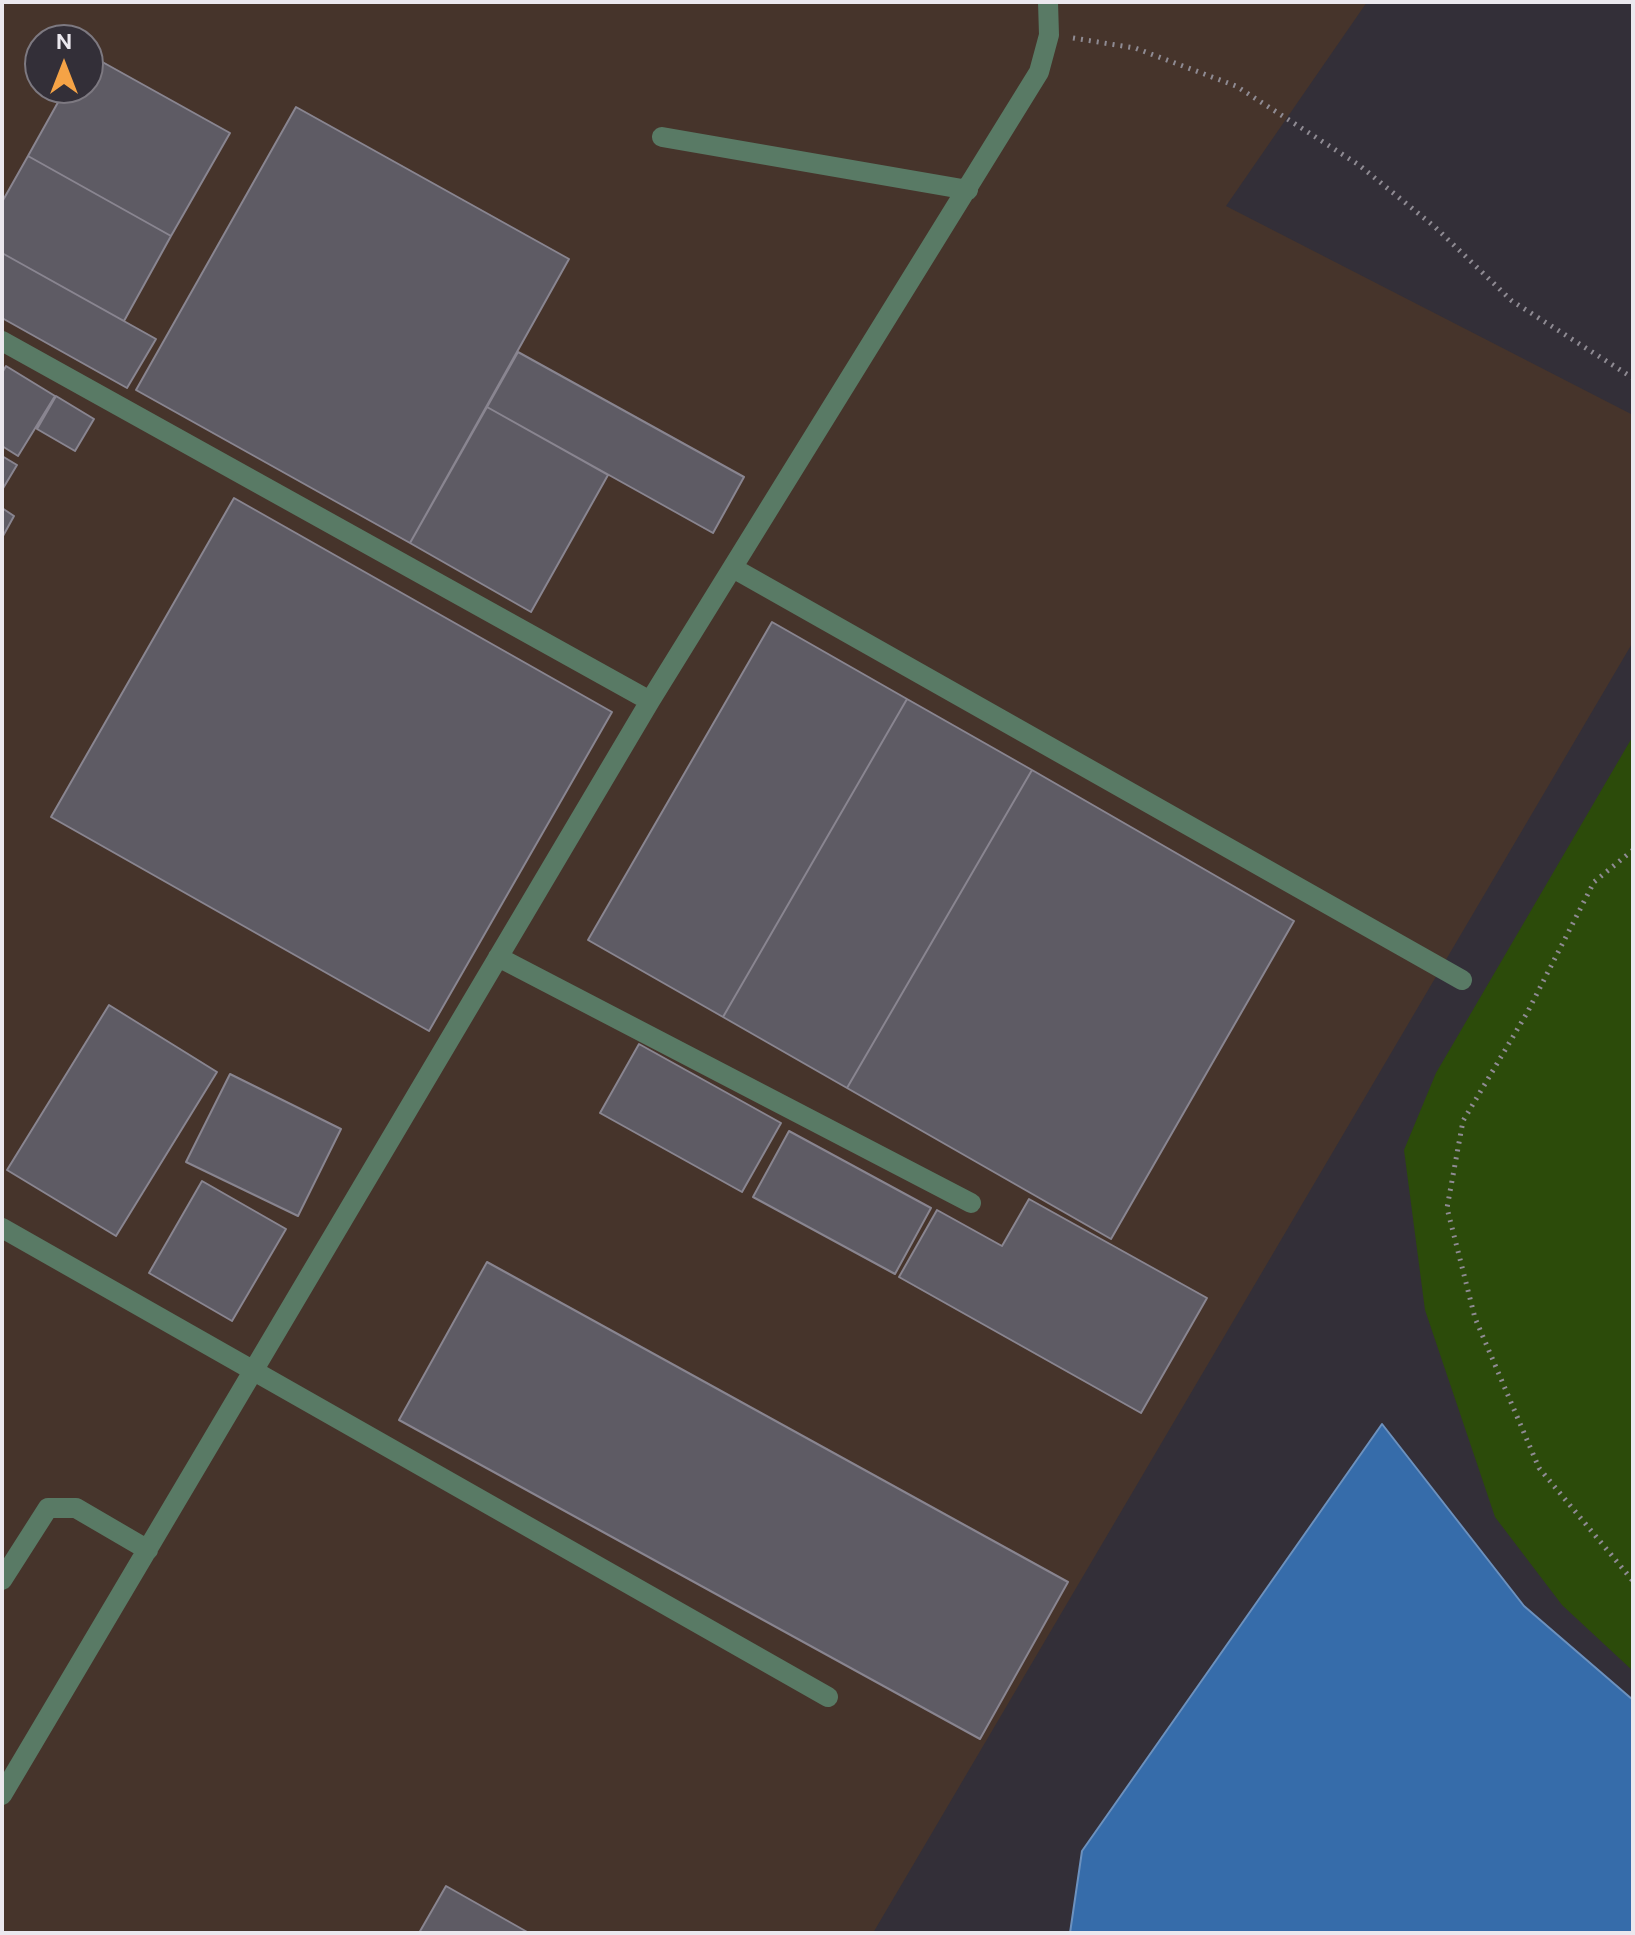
<!DOCTYPE html>
<html>
<head>
<meta charset="utf-8">
<style>
	body { margin:0 }
	#map { position:relative; width:1635px; height:1935px; overflow:hidden; background:#332f38; font-family:"DM Sans",sans-serif }
	canvas { display:block }
	.frame { position:absolute; inset:0; border:4px solid #ebe8ee; pointer-events:none }
	.north { position:absolute; left:24px; top:24px; width:80px; height:80px; box-sizing:border-box; background:#332f38; border:2px solid #7d7981; border-radius:50%; rotate:0deg; font-size:22px; font-weight:700; line-height:32px; text-align:center; color:#ebe8ee }
	.north::after { content:''; display:block; margin:auto; width:28px; height:36px; background:#f5a346; clip-path:polygon(50% 0,100% 100%,50% 72%,0 100%) }
</style>
</head>
<body>
<div id="map">
<canvas width="1635" height="1935"></canvas>
<div class="frame"></div>
<div class="north">N</div>
</div>
<script>
const ctx = document.querySelector('canvas').getContext('2d');
ctx.lineJoin = 'round';
function fill(path, color) {
  ctx.fillStyle = color;
  ctx.fill(path, 'evenodd');
}
function trace(path, color, width, dash) {
  ctx.strokeStyle = color;
  ctx.lineWidth = width;
  ctx.lineCap = dash ? 'butt' : 'round';
  ctx.setLineDash(dash || []);
  ctx.stroke(path);
}
const industrial = new Path2D(`
	M2 2H1367L1226 206 1633 415V642L873 1933H2ZM40 40H88V88H40Z`);
const green = new Path2D(`
	M1633 736V1671L1562 1605 1495 1517 1425 1310 1404 1150 1436 1073Z`);
const water = new Path2D(`
	M1382 1424 1524 1606 1633 1700V1933H1070L1082 1851Z`);
const building = new Path2D(`
	M88 54 230 133 171 236 28 156 66 88H88Z
	M296 107 569 259 410 543 136 390Z
	M28 156 171 236 124 321 2 253V202Z
	M2 253 156 339 127 388 2 318Z
	M518 352 744 477 713 533 487 407Z
	M6 366 55 396 18 456 2 446V373Z
	M56 396 94 419 75 451 37 429Z
	M487 407 608 475 531 612 410 543Z
	M2 456 17 465 2 490Z
	M234 498 612 712 429 1031 51 817Z
	M2 508 14 516 3 536 2 535Z
	M772 622 907 699 723 1017 588 940Z
	M907 699 1032 770 847 1088 723 1017Z
	M1032 770 1294 921 1111 1239 847 1088Z
	M109 1005 217 1072 116 1236 7 1170Z
	M639 1044 781 1123 742 1192 600 1113Z
	M230 1074 341 1129 298 1216 186 1162Z
	M789 1131 931 1208 895 1274 753 1197Z
	M202 1181 286 1229 232 1321 149 1273Z
	M1029 1199 1207 1298 1141 1413 899 1277 937 1210 1002 1246Z
	M487 1262 1068 1582 980 1739 399 1420Z
	M446 1886 529 1933H419Z`);
const path = new Path2D(`
	M1073 38 1135 48 1236 86 1359 165 1435 227 1512 301 1633 378
	M1633 850 1594 882 1527 1013 1463 1121 1447 1208 1475 1318 1539 1468 1633 1581`);
const minor = new Path2D(`
	M662 137 968 190
	M2 341 650 701
	M733 568 1462 980
	M498 957 971 1203
	M2 1228 828 1697
	M2 1580 48 1508H76L148 1550
	M2 1795 650 701 1039 72 1049 35 1048 2`);
fill(industrial, '#46342b');
fill(green, '#2c4b0a');
fill(water, '#366caa');
trace(water, '#6c91be', 2);
fill(building, '#5e5b64');
trace(building, '#898590', 2);
trace(path, '#8f8b93', 5, [2, 6]);
trace(minor, '#597a65', 20);
</script>
</body>
</html>
